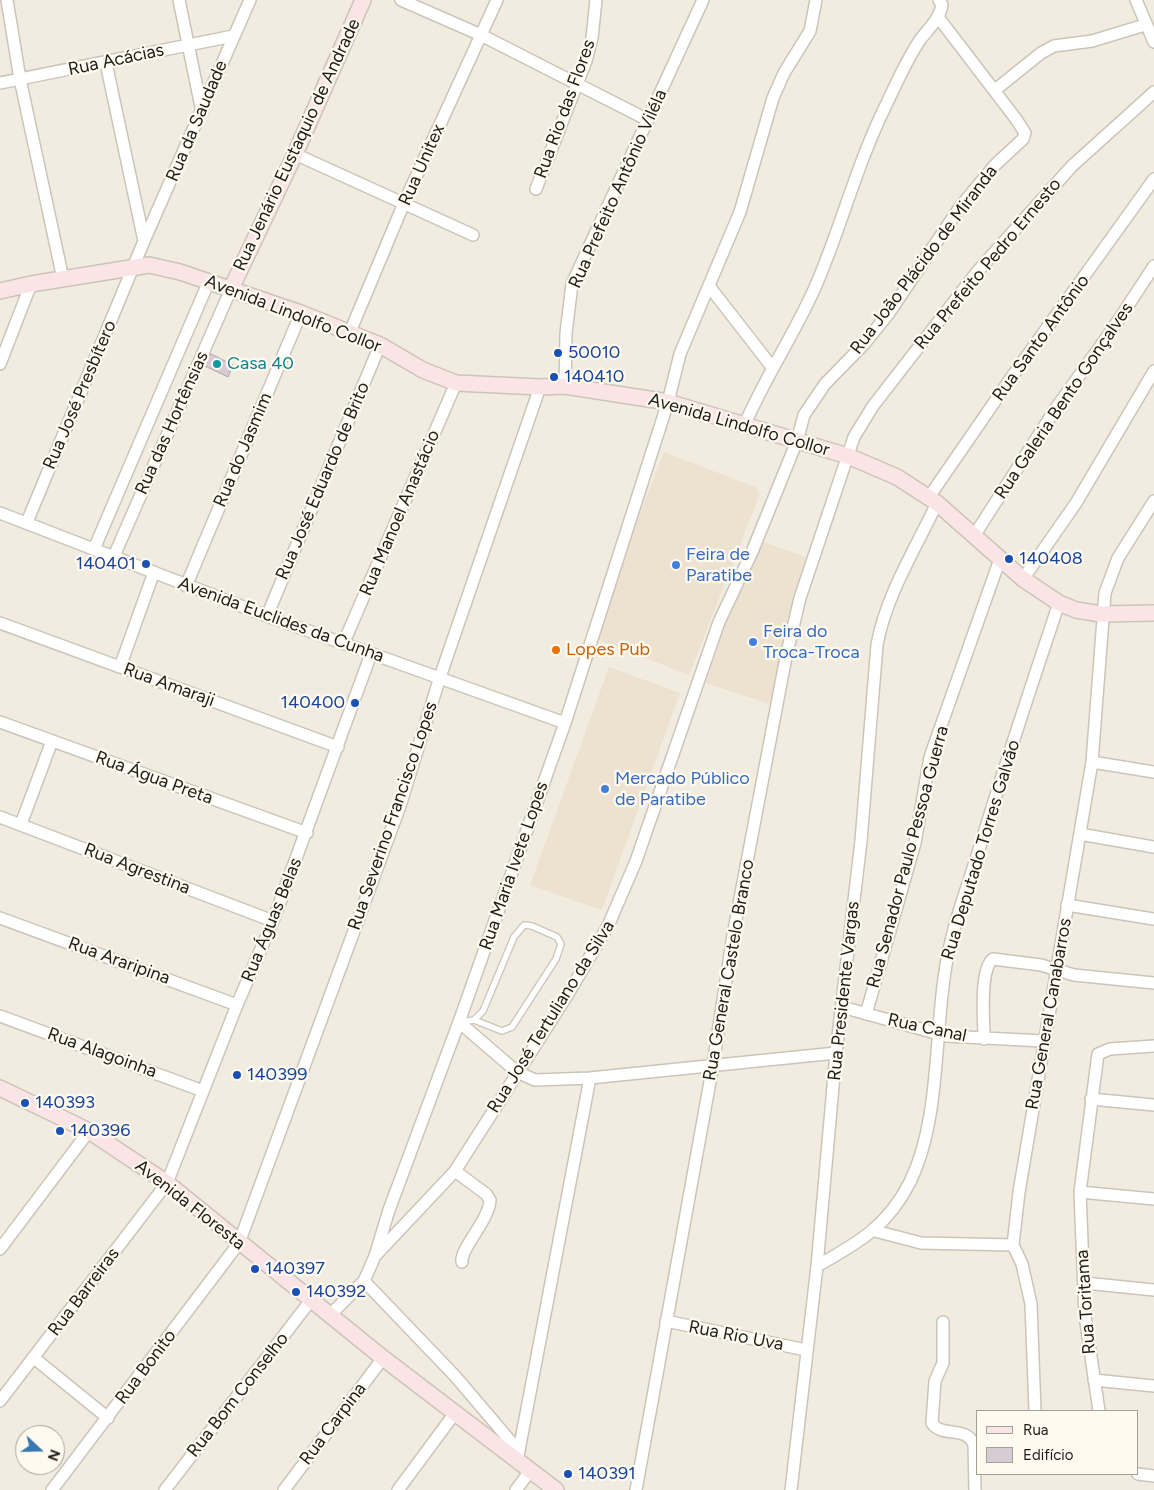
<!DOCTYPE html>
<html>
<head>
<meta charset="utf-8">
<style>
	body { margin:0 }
	#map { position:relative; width:1154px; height:1490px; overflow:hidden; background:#f2ece0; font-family:Figtree,sans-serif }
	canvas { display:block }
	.legend { position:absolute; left:976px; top:1410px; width:162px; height:65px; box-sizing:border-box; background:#fffaf0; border:1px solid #a5a199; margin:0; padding:6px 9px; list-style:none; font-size:15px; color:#1e1c17 }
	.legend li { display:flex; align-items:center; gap:10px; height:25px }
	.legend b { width:25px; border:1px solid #a5a199 }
	.north { position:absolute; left:15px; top:1425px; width:50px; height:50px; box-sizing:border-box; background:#fffaf0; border:1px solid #a5a199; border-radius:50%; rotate:111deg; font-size:14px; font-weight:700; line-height:20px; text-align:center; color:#1e1c17 }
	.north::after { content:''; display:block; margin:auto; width:18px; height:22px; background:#3679af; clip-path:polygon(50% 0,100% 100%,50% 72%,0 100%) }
</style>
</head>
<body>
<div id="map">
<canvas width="1154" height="1490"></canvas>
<ul class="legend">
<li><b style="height:6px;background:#fbe4e5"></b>Rua</li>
<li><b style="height:14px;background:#d7cbd4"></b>Edifício</li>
</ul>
<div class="north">N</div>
</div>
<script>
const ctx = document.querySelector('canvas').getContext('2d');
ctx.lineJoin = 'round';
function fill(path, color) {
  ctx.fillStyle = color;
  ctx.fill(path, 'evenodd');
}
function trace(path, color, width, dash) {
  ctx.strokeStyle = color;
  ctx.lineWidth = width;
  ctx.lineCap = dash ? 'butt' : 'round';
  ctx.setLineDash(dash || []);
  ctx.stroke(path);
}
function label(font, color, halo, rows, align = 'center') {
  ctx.font = font + ' Figtree,sans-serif';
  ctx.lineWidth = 4.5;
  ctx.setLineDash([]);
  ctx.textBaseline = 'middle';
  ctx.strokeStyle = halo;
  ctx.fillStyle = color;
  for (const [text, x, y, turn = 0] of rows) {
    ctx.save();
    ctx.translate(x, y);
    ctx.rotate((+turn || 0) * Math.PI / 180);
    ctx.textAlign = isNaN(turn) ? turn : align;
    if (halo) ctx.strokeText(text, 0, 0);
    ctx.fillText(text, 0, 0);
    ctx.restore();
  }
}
const built = new Path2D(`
	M664 452 755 487 760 494 689 675 591 637Z
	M764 542 806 557 770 704 706 683 733 600Z
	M609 667 680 693 602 910 530 885Z`);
const building = new Path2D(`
	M211 354 233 365 228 377 205 366Z`);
const lane = new Path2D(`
	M461 1022 474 1020 502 1031 512 1027 556 959 561 944 557 937 532 926 524 925 514 937 483 1011 474 1020`);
const street = new Path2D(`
	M7 0 20 79 63 279
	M179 0 202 112
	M401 0 481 35 648 120
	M1136 0 1154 42
	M106 63 144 241
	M0 83 233 36
	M995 90 1041 53 1054 46 1092 41 1145 25
	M295 154 473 235
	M536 189 586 61 592 38 596 0
	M709 286 772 367
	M350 332 404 203 497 0
	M0 364 31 284
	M565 386 566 333 572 284 703 0
	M745 424C766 375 796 332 817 283 842 224 858 161 887 103 897 82 907 59 920 40 928 29 940 19 942 5L939 0
	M929 497 1011 378 1154 179
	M0 513 267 616 565 723
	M27 522 144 241 250 0
	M974 536 1056 408 1112 330 1154 266
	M94 549 209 281
	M114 556 231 289
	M1023 579 1076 503 1154 371
	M186 586 301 313
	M267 616 380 345
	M0 623 338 747
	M344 642 456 383
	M120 667 154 572
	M0 722 307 833
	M1092 762 1154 772
	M0 817 273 921
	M21 824 52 741
	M1080 834 1154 847
	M1067 905 1154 919
	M0 918 237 1005
	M842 1007 946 1036 1043 1041
	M866 1014 915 843 930 757 1000 559
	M0 1016 203 1091
	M459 1022 517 1072 535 1080 590 1078 836 1053
	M984 1039C984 1021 979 970 993 959L1041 965 1074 975 1154 983
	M1091 1099 1154 1105
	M455 1171 486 1194 490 1200C489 1221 460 1248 462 1262
	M1080 1192 1154 1199
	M875 1231 921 1243 1013 1245
	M0 1249 89 1131
	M375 1256 455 1171 568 994 608 926 636 861 719 622 752 552 797 441 804 415 825 384 864 344 889 313 960 207 995 165 1023 139 1025 133 1016 119 938 17
	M817 1266C858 1243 888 1226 910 1182 944 1112 932 1017 951 941 957 914 967 888 975 862 1002 775 1030 689 1059 603
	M364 1281 455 1376 518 1450
	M1085 1283 1154 1290
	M330 1315 364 1281 375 1256 389 1210 459 1022 565 723 668 402 680 354 740 212 773 98 784 73 810 31 816 0
	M666 1321 806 1350
	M943 1322V1363L935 1381 932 1423C941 1438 967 1425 974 1445H978
	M34 1358 108 1418
	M1094 1380 1154 1386
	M0 1401 167 1183 237 1005 273 921 371 654
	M1035 1411 1031 1304 1022 1264 1013 1245 1019 1192 1092 762 1105 593 1118 558 1154 501
	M1099 1411 1085 1316 1080 1192 1098 1054 1110 1049 1154 1046
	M974 1445 975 1490
	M517 1461 590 1078
	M1138 1474 1154 1476
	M52 1490 239 1243 400 806 440 677 540 387
	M165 1490 311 1300
	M284 1490 383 1358
	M398 1490 455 1413
	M516 1490 530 1471
	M636 1490 713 1065 733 935 786 657 800 598 854 437 873 406 977 272 1072 166 1154 92
	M791 1490 817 1266 836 1053 861 841 877 645C886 595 916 548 937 503`);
const secondary = new Path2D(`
	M231 289 295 154 363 0
	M0 291 31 284 149 265 180 272 301 313 380 345 423 370 456 383 540 387 565 386 668 402 848 456 897 477 937 503 1023 579 1059 603 1076 610 1101 614 1154 613
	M0 1088 89 1131 167 1183 383 1358 556 1490`);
const markers = [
	[558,353,5,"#1a4fb4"],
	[217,364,5,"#0f9aa8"],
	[554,377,5,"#1a4fb4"],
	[1009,559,5,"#1a4fb4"],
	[146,564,5,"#1a4fb4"],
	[676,565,5,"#3f7fe0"],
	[753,642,5,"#3f7fe0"],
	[556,650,5,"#e8710a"],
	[355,703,5,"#1a4fb4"],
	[605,789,5,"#3f7fe0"],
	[237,1075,5,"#1a4fb4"],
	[25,1103,5,"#1a4fb4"],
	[60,1131,5,"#1a4fb4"],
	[255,1269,5,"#1a4fb4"],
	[296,1292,5,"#1a4fb4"],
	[568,1474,5,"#1a4fb4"]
];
const streetNames = [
	["Rua Acácias",116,60,-12],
	["Rua Rio das Flores",565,109,-70],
	["Rua da Saudade",197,121,-67],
	["Rua Jenário Eustaquio de Andrade",297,145,-65],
	["Rua Unitex",422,165,-66],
	["Rua Prefeito Antônio Viléla",618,189,-66],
	["Rua João Plácido de Miranda",924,260,-53],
	["Rua Prefeito Pedro Ernesto",988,264,-50],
	["Avenida Lindolfo Collor",293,314,21],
	["Rua Santo Antônio",1041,338,-54],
	["Rua José Presbítero",80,395,-67],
	["Rua Galeria Bento Gonçalves",1064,401,-56],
	["Rua das Hortênsias",172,423,-66],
	["Avenida Lindolfo Collor",739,425,16],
	["Rua do Jasmim",243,450,-67],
	["Rua José Eduardo de Brito",323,481,-67],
	["Rua Manoel Anastácio",400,513,-67],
	["Avenida Euclides da Cunha",281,620,20],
	["Rua Amaraji",169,685,20],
	["Rua Água Preta",154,778,20],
	["Rua Severino Francisco Lopes",393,816,-71],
	["Rua Deputado Torres Galvão",981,850,-73],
	["Rua Senador Paulo Pessoa Guerra",908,857,-75],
	["Rua Maria Ivete Lopes",514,866,-71],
	["Rua Agrestina",137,869,21],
	["Rua Águas Belas",272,920,-68],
	["Rua Araripina",119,961,20],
	["Rua General Castelo Branco",729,970,-80],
	["Rua Presidente Vargas",844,991,-84],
	["Rua General Canabarros",1049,1014,-80],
	["Rua José Tertuliano da Silva",551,1017,-58],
	["Rua Canal",927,1028,12],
	["Rua Alagoinha",102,1053,20],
	["Avenida Floresta",190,1205,38],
	["Rua Barreiras",84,1292,-53],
	["Rua Toritama",1086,1302,-94],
	["Rua Rio Uva",736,1336,11],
	["Rua Bonito",146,1367,-53],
	["Rua Bom Conselho",238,1395,-52],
	["Rua Carpina",333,1424,-53]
];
const transitNames = [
	["50010",568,353],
	["140410",564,377],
	["140408",1019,559],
	["140401",136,564,"right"],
	["140400",345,703,"right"],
	["140399",247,1075],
	["140393",35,1103],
	["140396",70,1131],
	["140397",265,1269],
	["140392",306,1292],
	["140391",578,1474]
];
const cultureNames = [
	["Casa 40",227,364]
];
const shopNames = [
	["Feira de",686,555],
	["Paratibe",686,576],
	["Feira do",763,632],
	["Troca-Troca",763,653],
	["Mercado Público",615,779],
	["de Paratibe",615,800]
];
const foodNames = [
	["Lopes Pub",566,650]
];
fill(built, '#ece2cf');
fill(building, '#d7cbd4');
trace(building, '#aea3ac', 1);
trace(lane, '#cbc5b9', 8);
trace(street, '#cbc5b9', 14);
trace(secondary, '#cbc5b9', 18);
trace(lane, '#fff', 5.5);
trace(street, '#fff', 11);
trace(secondary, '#fbe4e5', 15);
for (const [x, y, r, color] of markers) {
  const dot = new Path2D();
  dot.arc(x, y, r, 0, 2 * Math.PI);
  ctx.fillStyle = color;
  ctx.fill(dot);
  trace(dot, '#fffaf0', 2);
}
label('18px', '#1e1c17', '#fffaf0', streetNames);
label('18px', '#164399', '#fffaf0', transitNames, 'left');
label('18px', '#0d838f', '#fffaf0', cultureNames, 'left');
label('18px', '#366cbe', '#fffaf0', shopNames, 'left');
label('18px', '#c56008', '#fffaf0', foodNames, 'left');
</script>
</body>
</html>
